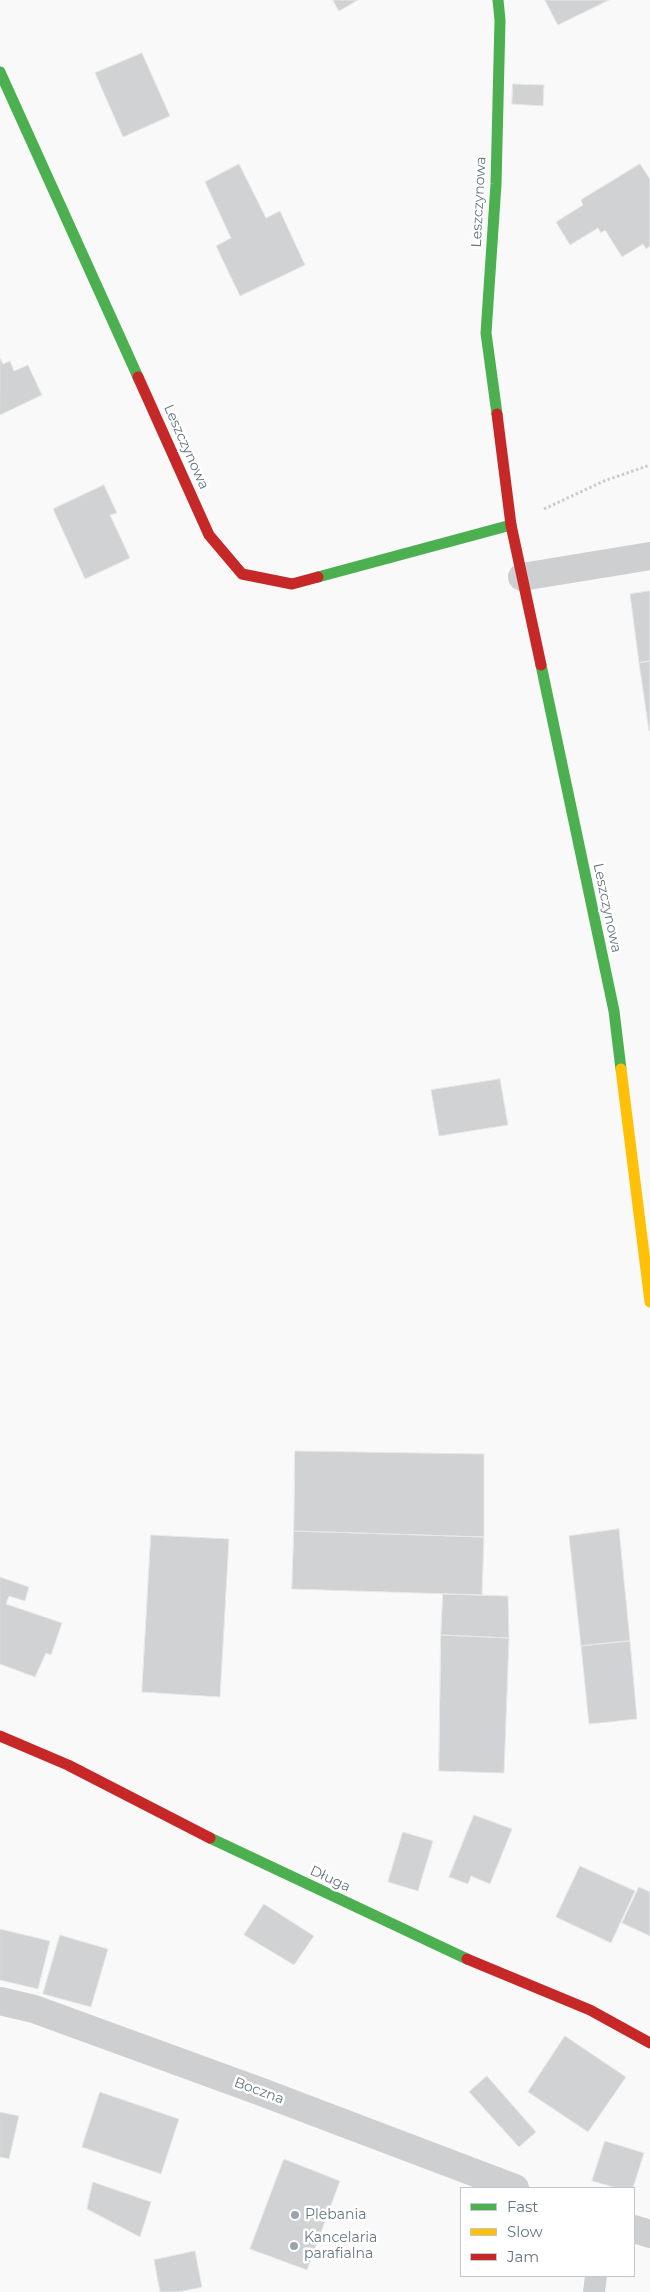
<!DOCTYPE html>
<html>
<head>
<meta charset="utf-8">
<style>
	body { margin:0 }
	#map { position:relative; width:650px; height:2292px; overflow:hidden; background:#f9f9f9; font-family:Montserrat,sans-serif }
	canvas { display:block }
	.legend { position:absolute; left:460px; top:2187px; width:175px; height:90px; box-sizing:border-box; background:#fff; border:1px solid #c1c8cd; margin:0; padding:6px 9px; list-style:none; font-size:15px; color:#657683 }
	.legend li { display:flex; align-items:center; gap:10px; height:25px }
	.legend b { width:25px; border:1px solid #c1c8cd }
</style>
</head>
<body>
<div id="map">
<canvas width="650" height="2292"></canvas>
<ul class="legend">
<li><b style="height:6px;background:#4caf50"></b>Fast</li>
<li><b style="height:6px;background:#ffc107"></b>Slow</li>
<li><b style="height:6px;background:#c62828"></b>Jam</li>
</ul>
</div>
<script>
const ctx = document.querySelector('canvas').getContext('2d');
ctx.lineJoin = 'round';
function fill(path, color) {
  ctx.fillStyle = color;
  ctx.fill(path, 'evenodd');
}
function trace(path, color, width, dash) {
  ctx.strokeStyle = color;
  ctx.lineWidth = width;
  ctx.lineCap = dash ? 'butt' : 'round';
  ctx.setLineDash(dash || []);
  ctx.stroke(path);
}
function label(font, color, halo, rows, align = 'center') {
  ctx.font = font + ' Montserrat,sans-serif';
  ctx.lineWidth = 5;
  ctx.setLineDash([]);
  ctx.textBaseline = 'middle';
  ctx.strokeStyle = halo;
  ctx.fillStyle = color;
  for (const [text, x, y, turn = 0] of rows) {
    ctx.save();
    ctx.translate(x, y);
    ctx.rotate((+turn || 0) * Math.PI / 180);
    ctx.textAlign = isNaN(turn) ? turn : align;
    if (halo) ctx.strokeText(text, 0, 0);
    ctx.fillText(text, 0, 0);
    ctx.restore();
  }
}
const building = new Path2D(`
	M333 0H358L339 11Z
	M545 0H609L558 25Z
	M142 53 170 116 123 137 95 73Z
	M513 84 544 85 543 106 512 104Z
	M239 164 266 218 280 211 305 265 240 296 216 246 231 238 205 182Z
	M640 164 650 179V246L646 249 643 244 622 257 605 230 601 233 598 228 570 245 556 222 583 205 581 200Z
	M0 358 3 364 10 361 14 371 28 365 42 395 0 415Z
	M104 485 117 513 110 515 130 558 85 579 53 509Z
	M650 591V661L639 663 630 594Z
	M650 661V730L649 731 639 663Z
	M500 1079 508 1125 439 1136 431 1090Z
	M295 1451 484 1454V1537L294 1531Z
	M619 1529 630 1641 581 1646 569 1536Z
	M294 1531 484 1537 482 1595 292 1589Z
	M151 1535 229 1539 220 1697 142 1692Z
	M0 1577 29 1587 25 1601 9 1596 6 1604 62 1623 51 1655 46 1653 35 1677 0 1664Z
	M443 1594 508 1596 509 1638 441 1635Z
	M441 1635 509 1638 504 1773 439 1771Z
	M630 1641 637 1719 589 1724 581 1646Z
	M474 1815 512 1829 490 1884 471 1876 468 1884 449 1877Z
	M403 1832 433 1841 418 1891 388 1882Z
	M580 1866 635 1891 611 1943 556 1917Z
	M639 1887 650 1892V1936L622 1923Z
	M264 1904 314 1936 294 1965 244 1935Z
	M0 1929 50 1941 38 1989 0 1980Z
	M60 1935 108 1949 91 2007 43 1994Z
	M565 2036 626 2077 588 2132 528 2092Z
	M487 2076 536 2132 519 2147 469 2092Z
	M100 2092 179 2119 161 2174 82 2147Z
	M0 2112 19 2116 9 2159 0 2157Z
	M605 2141 644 2153 633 2188H617L592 2181Z
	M284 2159 340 2181 307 2270 250 2249Z
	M93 2182 151 2202 140 2237 87 2209Z
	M195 2251 202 2287 179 2292H160L154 2260Z`);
const path = new Path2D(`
	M544 509 604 481 650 465`);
const lane = new Path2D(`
	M594 2292 596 2276`);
const street = new Path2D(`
	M522 577 650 556
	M0 2001 34 2009 259 2091 515 2188
	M634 2229 650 2234`);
const fast = new Path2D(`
	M0 72 138 377
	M497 414 486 333 496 184 500 20 498 0
	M318 577 511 525
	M541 665 614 1011 621 1069
	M210 1838 467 1959`);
const slow = new Path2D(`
	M621 1069 650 1302`);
const jam = new Path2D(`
	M138 377 209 535 242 574 292 584 318 577
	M497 414 511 525 541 665
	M0 1736 68 1765 210 1838
	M467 1959 590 2010 650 2043`);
const markers = [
	[295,2215,5,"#99a4ac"],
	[294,2246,5,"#99a4ac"]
];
const streetNames = [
	["Leszczynowa",479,202,-87],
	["Leszczynowa",186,447,66],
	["Leszczynowa",607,908,78],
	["Długa",330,1879,25],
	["Boczna",259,2091,20]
];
const poiNames = [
	["Plebania",305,2215],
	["Kancelaria",304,2238],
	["parafialna",304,2254]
];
fill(building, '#d0d2d3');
trace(building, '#e8e8e8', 1);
trace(path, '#cbcccd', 3, [2.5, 2.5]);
trace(lane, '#cecfd0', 22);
trace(street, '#cecfd0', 28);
trace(fast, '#4caf50', 11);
trace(slow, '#ffc107', 11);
trace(jam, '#c62828', 11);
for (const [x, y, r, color] of markers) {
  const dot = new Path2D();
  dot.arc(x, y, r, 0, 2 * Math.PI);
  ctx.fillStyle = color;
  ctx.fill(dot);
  trace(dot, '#fff', 2);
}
label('14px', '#657683', '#fff', streetNames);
label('14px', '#657683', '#fff', poiNames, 'left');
</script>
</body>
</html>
